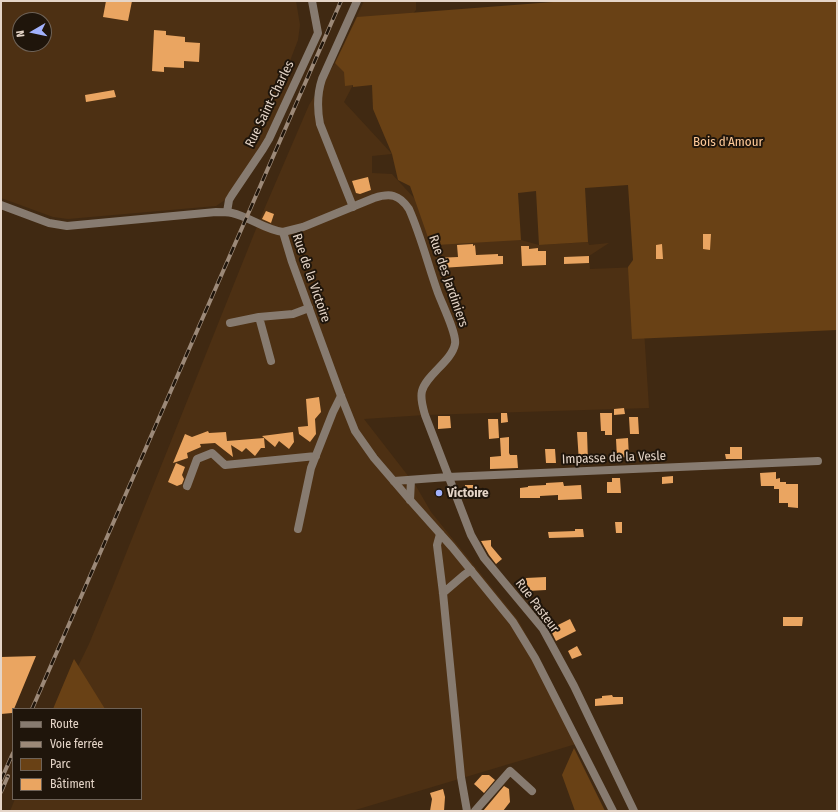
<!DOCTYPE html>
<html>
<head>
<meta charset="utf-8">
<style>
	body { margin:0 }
	#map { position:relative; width:838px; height:812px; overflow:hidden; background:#402912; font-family:"Fira Sans Condensed",sans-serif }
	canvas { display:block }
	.frame { position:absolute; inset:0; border:2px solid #e5d5c8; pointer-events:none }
	.legend { position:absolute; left:12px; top:708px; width:130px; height:92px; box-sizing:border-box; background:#1f150b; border:1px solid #6e6257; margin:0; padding:5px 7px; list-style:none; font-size:12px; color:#e5d5c8 }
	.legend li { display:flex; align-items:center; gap:8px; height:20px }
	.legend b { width:20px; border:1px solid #6e6257 }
	.north { position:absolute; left:12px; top:12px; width:40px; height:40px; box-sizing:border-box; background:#1f150b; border:1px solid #6e6257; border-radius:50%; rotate:261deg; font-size:11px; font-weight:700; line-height:16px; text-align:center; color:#e5d5c8 }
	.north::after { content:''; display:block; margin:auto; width:14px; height:18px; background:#a2b2fd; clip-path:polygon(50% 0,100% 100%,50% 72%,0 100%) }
</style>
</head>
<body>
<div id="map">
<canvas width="838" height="812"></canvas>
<div class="frame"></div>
<ul class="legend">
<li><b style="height:5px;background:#877b70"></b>Route</li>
<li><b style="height:5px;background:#9c8978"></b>Voie ferrée</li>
<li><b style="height:11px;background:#694115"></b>Parc</li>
<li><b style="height:11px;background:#eaa561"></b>Bâtiment</li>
</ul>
<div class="north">N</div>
</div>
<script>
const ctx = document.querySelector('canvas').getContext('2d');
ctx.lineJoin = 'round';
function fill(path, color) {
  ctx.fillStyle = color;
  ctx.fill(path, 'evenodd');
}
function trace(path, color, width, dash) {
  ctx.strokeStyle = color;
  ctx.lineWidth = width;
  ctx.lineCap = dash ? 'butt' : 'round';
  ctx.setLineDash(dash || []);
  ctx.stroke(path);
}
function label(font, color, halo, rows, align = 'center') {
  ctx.font = font + ' "Fira Sans Condensed",sans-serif';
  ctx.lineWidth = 4;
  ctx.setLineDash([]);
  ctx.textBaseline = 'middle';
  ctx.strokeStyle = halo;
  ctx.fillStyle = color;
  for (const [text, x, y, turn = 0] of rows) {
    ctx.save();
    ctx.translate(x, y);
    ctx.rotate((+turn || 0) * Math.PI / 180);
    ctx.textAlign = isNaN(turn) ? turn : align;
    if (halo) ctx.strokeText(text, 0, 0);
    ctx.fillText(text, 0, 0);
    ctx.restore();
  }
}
const built = new Path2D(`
	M1 1H296L300 25 298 40 288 66 291 83 261 148 225 200 216 206 68 219 53 217 1 198ZM20 20H44V44H20Z
	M364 1H416V10L353 85 344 102 392 154 372 156V173L392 174 415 199 521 240 539 245 588 242 589 245 609 243 589 256 590 269 640 267 649 408 425 415 364 419 409 477 416 486 431 512 518 620 532 645 576 744 352 811H10L15 799H141V709H57L89 644 113 586 260 219 309 105 335 63Z`);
const green = new Path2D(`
	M566 1H837V330L632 339 628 267 633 260 628 185 585 188 588 242 539 245 536 191 518 193 521 240 436 245 431 246 410 186 398 180 392 154 373 109 372 85 353 87V85L345 86 344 72 335 63 357 17Z
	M74 659 105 709H53Z
	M574 748 605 811H575L562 775Z`);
const building = new Path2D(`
	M106 1H132L128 21 103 17Z
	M154 30 166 31V35L185 37V42L200 43 199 62 184 61V68L164 67V72L152 71Z
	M114 90 116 97 86 102 85 95Z
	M368 177 371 190 360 194 356 193 352 181Z
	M266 211 274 214 271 223 262 219Z
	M703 234H711L710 250 703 249Z
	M473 244V246L475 245 476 255 498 254V256H503V264L441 268 438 266 436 258 458 257 457 245Z
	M662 244 663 259H656V245Z
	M521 246H529V249L538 248V251H546V265L522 266Z
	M589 256V263L564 264V257Z
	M319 397 321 412 315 419 316 434 310 442 299 434 298 427 308 426 306 399Z
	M624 408 625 414 614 415V409Z
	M501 413H507L508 422 501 423Z
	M600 413H612V435H605V431H601Z
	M438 416H450L451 428 438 429Z
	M629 417H638L639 434H630Z
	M488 419H498L499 438 489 439Z
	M208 431 209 433 226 432 227 441 264 438 265 448H261L255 456 246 448 242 452 231 445 233 457 215 443 200 444 201 447 187 453 188 458 173 463 185 434 192 437Z
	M293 432 294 442 289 449 279 441 275 447 262 436Z
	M577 432H587L588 462H579Z
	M509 437V453L510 455H517L518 468 490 469V457L501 456 500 438Z
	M628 438 629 457 617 458 616 439Z
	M730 447H742V459H726L725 454H730Z
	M545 449H555L556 463H546Z
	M176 463 185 467 182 475 184 479 182 484 177 486 168 482Z
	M776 472V479L780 478V482H786V484H798V508L788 507V503H779V489H774V486H761L760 473Z
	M673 476V483L662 484V477Z
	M612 478H620L621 493H607V482H612Z
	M563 482 564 486 581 485 582 499 558 500V495L540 496V498H520V488L528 487V486L546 485V483Z
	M465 485H473L474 494 465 495Z
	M615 522H622V533H616Z
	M575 529H583L584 537 549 538 548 532 575 531Z
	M491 540V546L502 559 496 564 489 555 481 541Z
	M546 577V590L527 591 526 578Z
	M783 617H803L802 626H783Z
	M570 619 576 631 556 641 550 629Z
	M577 646 582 655 572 659 568 651Z
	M36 656 14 709H13L12 713 1 714V657Z
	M612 695 613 697H623V704L595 706V699L602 698V696Z
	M482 775H489L495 780 484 793 474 784Z
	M504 786 509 789 510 802 503 811H483Z
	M443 789 445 797 444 811H430L432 799 430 793Z`);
const minor = new Path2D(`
	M353 207 320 124C317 108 317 94 322 79L357 1
	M227 212 229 200 232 195 263 149 269 139 318 33 312 1
	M283 232 303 227 374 198C390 193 399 194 409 209 421 236 428 265 438 293 442 304 457 334 455 344 452 361 426 375 422 391 420 399 423 408 425 415L471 535 484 558 543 629 574 686 634 811
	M259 317 271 361
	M230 323 259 317 293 314 309 308
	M394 481 448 477 818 461
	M187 486 197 459 212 453 225 465 316 456
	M410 500 411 480
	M298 529 311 468 333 412 341 396
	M440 534 437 545 443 593 461 777 467 811
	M443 593 464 575 471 570
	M475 811 510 771 532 791`);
const tertiary = new Path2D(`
	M1 205 49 223 67 226 216 212C221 212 227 212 232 213 250 217 265 230 283 232L292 262 341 396 355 431 374 458 410 500 452 547 513 622 535 658 613 811`);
const rail = new Path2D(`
	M32 709 341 1
	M1 780 13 753
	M1 792 8 776`);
const markers = [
	[439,493,4,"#a2b2fd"]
];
const streetNames = [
	["Rue Saint-Charles",270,104,-64],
	["Rue de la Victoire",311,278,71],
	["Rue des Jardiniers",448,281,71],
	["Impasse de la Vesle",614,458,-2],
	["Rue Pasteur",537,606,53]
];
const parkNames = [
	["Bois d'Amour",728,142]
];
const poiNames = [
	["Victoire",447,493]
];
fill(built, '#4d3013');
fill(green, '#694115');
fill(building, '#eaa561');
trace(minor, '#877b70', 8);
trace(tertiary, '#877b70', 8);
trace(rail, '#9c8978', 4);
trace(rail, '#1f150b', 2.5, [8]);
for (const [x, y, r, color] of markers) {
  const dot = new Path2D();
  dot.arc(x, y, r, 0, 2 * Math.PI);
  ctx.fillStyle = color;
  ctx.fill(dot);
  trace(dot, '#1f150b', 1.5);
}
label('13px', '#e5d5c8', '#1f150b', streetNames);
label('13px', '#fec998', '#1f150b', parkNames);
label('bold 13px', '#e5d5c8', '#1f150b', poiNames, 'left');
</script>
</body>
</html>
